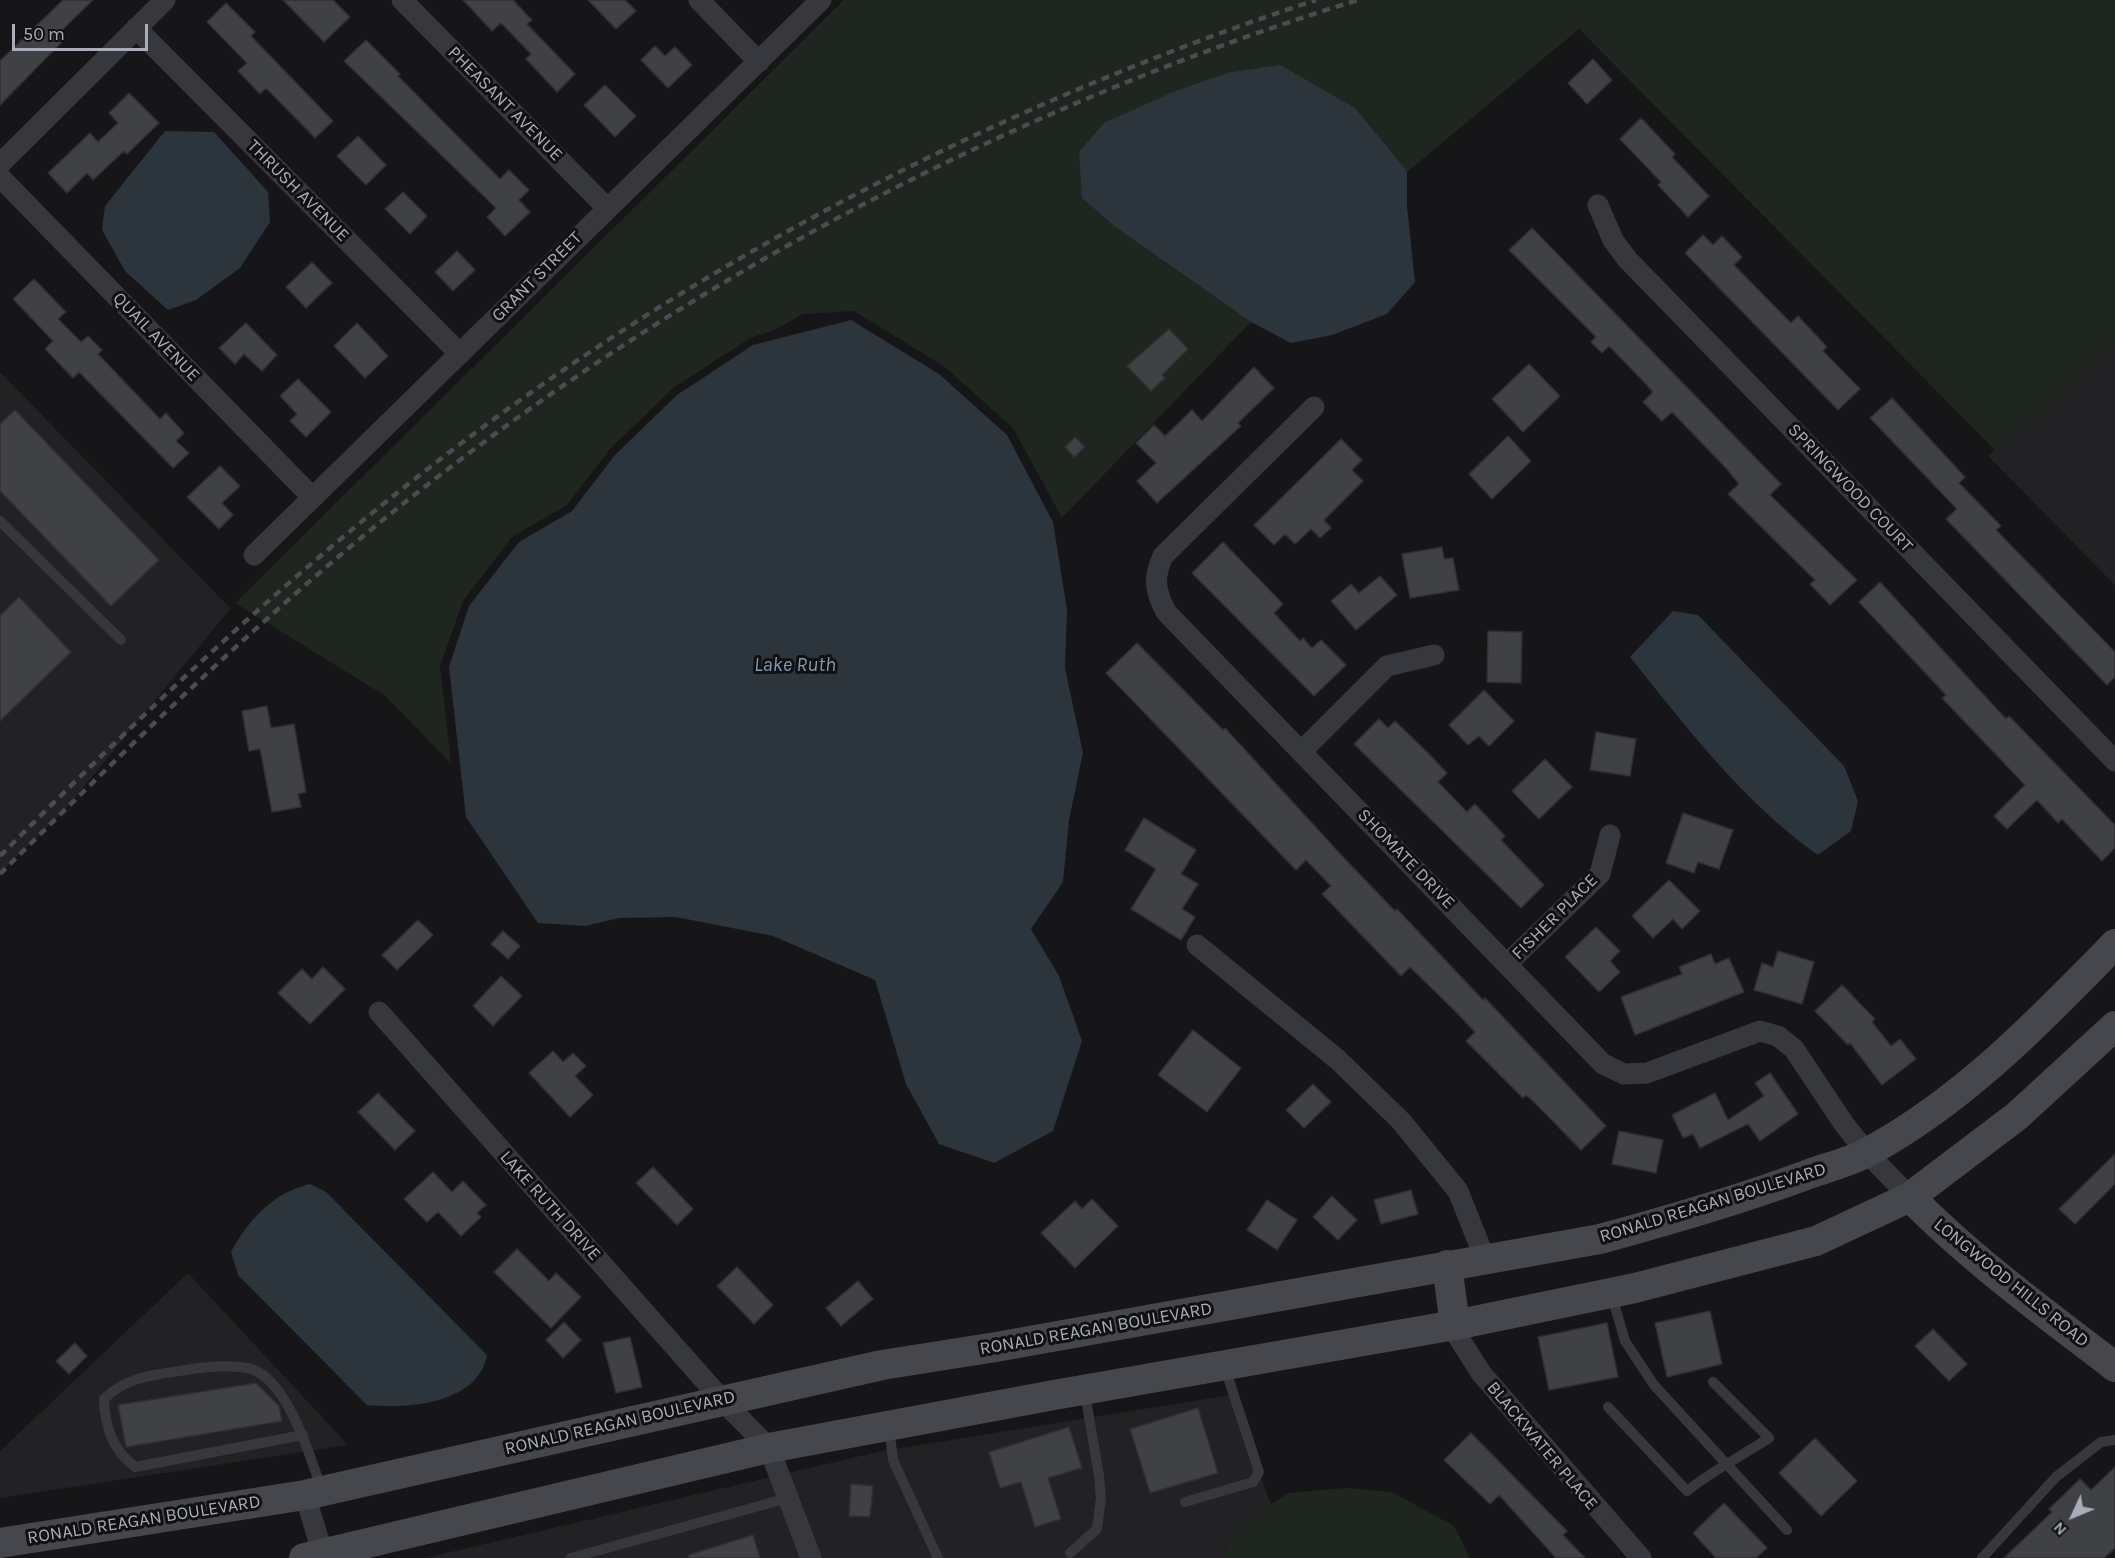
<!DOCTYPE html>
<html>
<head>
<meta charset="utf-8">
<style>
	body { margin:0 }
	#map { position:relative; width:2115px; height:1558px; overflow:hidden; background:#161618; font-family:Karla,sans-serif }
	canvas { display:block }
	.north { position:absolute; left:2043px; top:1486px; width:60px; height:60px; -webkit-text-stroke:4px #111113; paint-order:stroke; rotate:226deg; font-size:16px; font-weight:700; line-height:24px; text-align:center; color:#a8adb8 }
	.north::after { content:''; display:block; margin:auto; width:21px; height:27px; background:#a8adb8; clip-path:polygon(50% 0,100% 100%,50% 72%,0 100%) }
	.scale { position:absolute; left:12px; top:24px; width:136px; height:27px; box-sizing:border-box; border:3px solid #a8adb8; border-top:0; padding-left:8px; font-size:18px; line-height:21px; white-space:nowrap; color:#a8adb8; -webkit-text-stroke:4px #111113; paint-order:stroke }
</style>
</head>
<body>
<div id="map">
<canvas width="2115" height="1558"></canvas>
<div class="north">N</div>
<div class="scale">50 m</div>
</div>
<script>
const ctx = document.querySelector('canvas').getContext('2d');
ctx.lineJoin = 'round';
function fill(path, color) {
  ctx.fillStyle = color;
  ctx.fill(path, 'evenodd');
}
function trace(path, color, width, dash) {
  ctx.strokeStyle = color;
  ctx.lineWidth = width;
  ctx.lineCap = dash ? 'butt' : 'round';
  ctx.setLineDash(dash || []);
  ctx.stroke(path);
}
function label(font, color, halo, rows, align = 'center') {
  ctx.font = font + ' Karla,sans-serif';
  ctx.lineWidth = 6;
  ctx.setLineDash([]);
  ctx.textBaseline = 'middle';
  ctx.strokeStyle = halo;
  ctx.fillStyle = color;
  for (const [text, x, y, turn = 0] of rows) {
    ctx.save();
    ctx.translate(x, y);
    ctx.rotate((+turn || 0) * Math.PI / 180);
    ctx.textAlign = isNaN(turn) ? turn : align;
    if (halo) ctx.strokeText(text, 0, 0);
    ctx.fillText(text, 0, 0);
    ctx.restore();
  }
}
const built = new Path2D(`
	M2115 344V585L1988 456Z
	M0 372 230 608 235 603 63 812 0 873Z
	M188 1273 348 1445 0 1498V1451Z
	M1231 1395 1271 1505 1253 1516 1229 1538 1224 1558H425L882 1451Z`);
const green = new Path2D(`
	M844 0H2115V344L1995 450 1579 29 1407 172 1355 108 1227 73 1175 91 1082 198 1114 226 1251 322 1062 518 1013 428 945 367 854 311 803 314 773 331 752 337 673 388 610 449 567 505 512 537 463 601 440 666 451 763 384 695 235 603Z
	M1346 1488 1392 1492 1454 1526 1470 1558H1224L1229 1538 1253 1516 1288 1493Z`);
const water = new Path2D(`
	M1280 65 1355 108 1407 171V206L1415 282 1387 314 1332 335 1291 343 1251 322 1114 226 1082 198 1079 152 1104 123 1175 91 1227 73Z
	M165 131 214 132 268 192 270 222 240 268 196 300 168 310 125 271 102 230 105 206Z
	M851 320 939 374 1007 435 1053 522 1067 610 1065 668 1083 753 1069 820 1063 882 1031 929 1059 976 1082 1041 1053 1131 994 1163 939 1144 906 1084 875 980 773 936 676 917 619 918 585 926 538 923 466 817 449 667 469 606 519 542 572 511 615 455 677 395 753 345Z
	M1673 611 1698 615 1844 766 1858 801 1851 831 1818 855C1744 803 1687 728 1630 657Z
	M310 1184 326 1192 487 1355C478 1404 408 1409 367 1405L238 1275 231 1252C248 1220 274 1192 310 1184Z`);
const building = new Path2D(`
	M63 0H93L59 33 65 39 0 105V61Z
	M283 0H333L350 17 324 42Z
	M463 0H513L532 20 527 24 575 74 557 92 526 59 531 54 501 23 492 31Z
	M588 0H625L636 11 616 29Z
	M226 3 255 32 251 36 333 121 315 138 266 88 260 94 238 71 247 63 207 22Z
	M366 40 400 74 398 76 500 179 509 170 529 190 519 200 530 212 505 236 487 217 496 208 344 61Z
	M655 46 665 56 675 47 692 65 668 88 641 60Z
	M1593 59 1612 80 1587 104 1568 83Z
	M605 85 636 116 615 137 584 105Z
	M129 93 159 123 127 154 124 151 93 180 87 173 67 193 48 173 90 133 98 142 118 123 109 113Z
	M1641 118 1675 154 1672 157 1709 196 1688 217 1658 185 1661 182 1620 139Z
	M358 136 386 165 366 185 337 156Z
	M403 192 427 216 410 234 385 209Z
	M1532 228 1781 484 1770 495 1857 580 1830 605 1810 584 1815 580 1728 494 1739 484 1726 468 1672 412 1662 421 1643 402 1653 392 1643 381 1609 346 1602 353 1591 342 1596 337 1509 250Z
	M1703 235 1713 245 1722 236 1742 257 1734 265 1791 323 1798 316 1827 347 1823 351 1860 389 1838 410 1685 253Z
	M457 251 475 270 453 291 435 272Z
	M312 262 332 283 306 308 286 287Z
	M34 279 66 312 58 319 81 342 88 336 102 350 98 354 160 419 166 413 184 433 176 441 189 453 173 468 79 372 73 378 45 349 53 341 13 299Z
	M246 323 277 355 262 371 244 354 235 364 219 348Z
	M357 323 388 356 365 378 334 346Z
	M1169 329 1188 349 1162 375 1165 378 1151 391 1127 366Z
	M1529 364 1560 396 1523 432 1492 399Z
	M1254 367 1274 388 1238 423 1241 426 1157 503 1137 481 1156 463 1136 443 1154 425 1165 436 1192 410 1202 421Z
	M298 379 331 412 306 437 290 421 297 414 280 396Z
	M1892 398 1965 477 1959 483 2001 526 1996 530 2115 652V677L2107 685 1946 519 1957 509 1870 418Z
	M15 410 159 560 111 606 0 491V424Z
	M1508 436 1531 461 1492 499 1469 474Z
	M1075 437 1085 447 1074 457 1065 447Z
	M1341 439 1362 460 1352 470 1363 481 1324 520 1331 528 1320 538 1311 529 1295 544 1285 534 1274 545 1254 525Z
	M220 466 240 486 222 503 233 515 219 529 187 497Z
	M1223 542 1283 604 1274 613 1300 641 1303 638 1312 648 1321 640 1346 665 1314 696 1192 573Z
	M1442 547 1444 559 1453 558 1459 590 1410 598 1402 554Z
	M1380 576 1397 595 1356 630 1331 601 1351 584 1359 593Z
	M1880 582 2006 719 2009 716 2115 825V848L2102 861 2062 819 2058 823 2037 800 2007 829 1994 816 2025 785 1942 698 1946 695 1859 602Z
	M19 597 71 652 0 721V616Z
	M1488 631 1522 632 1521 683 1487 682Z
	M1137 643 1223 730 1225 728 1344 858 1395 911 1397 909 1483 1000 1485 998 1606 1126 1581 1150 1535 1103 1526 1095 1523 1098 1466 1041 1475 1032 1454 1010 1410 967 1401 976 1322 894 1331 886 1306 860 1296 870 1106 673Z
	M1484 690 1514 721 1489 746 1479 736 1468 745 1449 725Z
	M267 706 271 728 294 724 306 792 298 794 301 807 272 812 260 749 249 751 242 711Z
	M1379 719 1388 728 1395 721 1429 754 1447 773 1438 782 1467 812 1475 804 1505 836 1501 840 1544 885 1521 908 1354 744Z
	M1596 732 1636 739 1630 776 1590 770Z
	M1545 759 1572 787 1539 819 1512 791Z
	M1683 813 1733 830 1719 869 1698 862 1694 873 1666 863Z
	M1144 818 1196 850 1181 874 1198 884 1182 909 1195 917 1181 940 1131 909 1156 869 1125 850Z
	M1669 880 1700 911 1682 929 1673 919 1653 938 1632 916Z
	M418 920 433 935 397 970 382 955Z
	M1596 927 1620 951 1610 961 1620 972 1599 992 1565 957Z
	M503 931 520 946 508 959 491 944Z
	M1778 951 1814 962 1802 1004 1754 990 1762 963 1773 967Z
	M1711 954 1715 964 1729 958 1744 992 1635 1035 1621 997 1682 974 1679 967Z
	M323 967 345 989 310 1024 278 993 302 969 312 979Z
	M501 976 522 996 493 1026 473 1006Z
	M1842 985 1875 1019 1872 1022 1891 1046 1900 1039 1916 1059 1882 1085 1850 1043 1848 1045 1815 1011Z
	M1193 1030 1241 1068 1207 1112 1158 1075Z
	M553 1051 563 1062 573 1053 586 1066 575 1076 593 1095 570 1117 529 1073Z
	M1770 1073 1798 1114 1760 1141 1748 1124 1700 1148 1693 1134 1683 1138 1672 1115 1715 1093 1728 1120 1764 1096 1755 1083Z
	M1313 1084 1331 1102 1304 1128 1286 1110Z
	M378 1093 415 1131 395 1150 358 1112Z
	M1619 1131 1663 1140 1656 1173 1612 1164Z
	M2115 1154V1184L2075 1224 2059 1209Z
	M653 1167 693 1209 677 1225 636 1183Z
	M433 1172 452 1192 463 1181 486 1205 477 1213 481 1217 461 1236 438 1212 427 1222 404 1199Z
	M1411 1190 1418 1214 1381 1224 1374 1200Z
	M1332 1196 1357 1220 1338 1240 1313 1217Z
	M1092 1199 1118 1226 1075 1268 1041 1233 1075 1201 1082 1209Z
	M1267 1200 1297 1220 1277 1250 1247 1230Z
	M517 1249 549 1281 556 1273 581 1297 551 1328 494 1272Z
	M737 1267 773 1305 754 1324 717 1286Z
	M858 1281 873 1299 841 1326 826 1308Z
	M1710 1311 1722 1364 1667 1377 1655 1323Z
	M564 1322 581 1340 563 1358 546 1340Z
	M1607 1323 1618 1377 1549 1390 1538 1337Z
	M1933 1329 1967 1364 1949 1381 1915 1346Z
	M630 1337 642 1387 616 1393 603 1343Z
	M75 1343 87 1356 69 1374 56 1361Z
	M256 1383 279 1406 282 1421 126 1447 118 1405Z
	M1198 1408 1218 1473 1150 1493 1130 1429Z
	M1069 1427 1082 1468 1048 1478 1061 1519 1035 1527 1021 1482 1000 1488 989 1452Z
	M1471 1433 1567 1531 1563 1535 1585 1558H1556L1499 1495 1490 1504 1444 1460Z
	M1815 1438 1857 1481 1821 1516 1779 1473Z
	M2115 1467V1548L2104 1558H2004L2052 1512 2049 1509 2080 1479 2091 1490Z
	M851 1484 873 1486 870 1517 849 1516Z
	M1724 1503 1767 1548 1756 1558H1716L1693 1533Z
	M753 1535 760 1558H689L688 1555Z`);
const lane = new Path2D(`
	M0 521 121 640
	M1611 1293 1625 1341 1654 1385 1787 1530
	M1608 1407 1687 1491C1713 1470 1742 1456 1769 1438L1713 1382
	M889 1427 893 1460 938 1558
	M303 1435 135 1467C112 1449 105 1427 104 1399 125 1378 151 1375 179 1371 201 1367 226 1364 248 1368 287 1376 311 1459 322 1491
	M1185 1502 1253 1482 1259 1472 1225 1368
	M1070 1553 1097 1529 1101 1498 1099 1476 1085 1393
	M571 1558 788 1498
	M1982 1558 2056 1477 2101 1442 2115 1440`);
const street = new Path2D(`
	M402 0 607 208
	M699 0 759 62
	M136 28 460 354
	M0 164 165 0
	M0 177 312 497
	M1598 205 1613 240 1627 259 2115 761
	M1314 407 1163 556C1153 578 1155 591 1166 612L1603 1064 1624 1074 1647 1073 1760 1031 1778 1036 1794 1049 1844 1124 1867 1153 1910 1197
	M254 555 821 0
	M1302 751 1387 666 1434 655
	M1197 945 1337 1059 1401 1121 1458 1191 1485 1259
	M1507 964 1600 874 1610 835
	M379 1012 722 1400 769 1448 811 1558
	M1455 1325 1457 1335 1481 1373 1641 1558
	M305 1495 324 1558`);
const secondary = new Path2D(`
	M1910 1197C1972 1260 2045 1313 2115 1367
	M1447 1265 1455 1325
	M0 1543 305 1495 882 1365 996 1347 1600 1239C1670 1220 1740 1200 1809 1174 1828 1167 1850 1162 1868 1152 1963 1101 2041 1020 2115 944
	M304 1558 769 1448 1054 1395 1455 1325 1635 1288 1816 1241 1910 1197 2017 1116 2115 1026`);
const rail = new Path2D(`
	M0 856C135 721 274 588 425 471 691 264 996 105 1316 0
	M0 874C120 755 242 635 373 528 663 292 1000 110 1358 0`);
const streetNames = [
	["PHEASANT AVENUE",505,104,45],
	["THRUSH AVENUE",298,191,45],
	["GRANT STREET",537,277,-45],
	["QUAIL AVENUE",156,337,46],
	["SPRINGWOOD COURT",1850,488,46],
	["SHOMATE DRIVE",1406,859,46],
	["FISHER PLACE",1555,917,-45],
	["RONALD REAGAN BOULEVARD",1713,1203,-17],
	["LAKE RUTH DRIVE",550,1206,48],
	["LONGWOOD HILLS ROAD",2011,1283,39],
	["RONALD REAGAN BOULEVARD",1096,1329,-10],
	["RONALD REAGAN BOULEVARD",620,1423,-13],
	["BLACKWATER PLACE",1542,1446,50],
	["RONALD REAGAN BOULEVARD",144,1520,-9]
];
const waterNames = [
	["Lake Ruth",795,665]
];
fill(built, '#222225');
fill(green, '#1e261f');
fill(water, '#2c353c');
fill(building, '#404145');
trace(building, '#303034', 1.5);
trace(lane, '#37383d', 10);
trace(street, '#37383d', 21);
trace(secondary, '#45474d', 30);
trace(rail, '#4a4c52', 4.5, [8, 6]);
label('18px', '#a8adb8', '#111113', streetNames);
label('italic 20px', '#7f9bb3', '#111113', waterNames);
</script>
</body>
</html>
